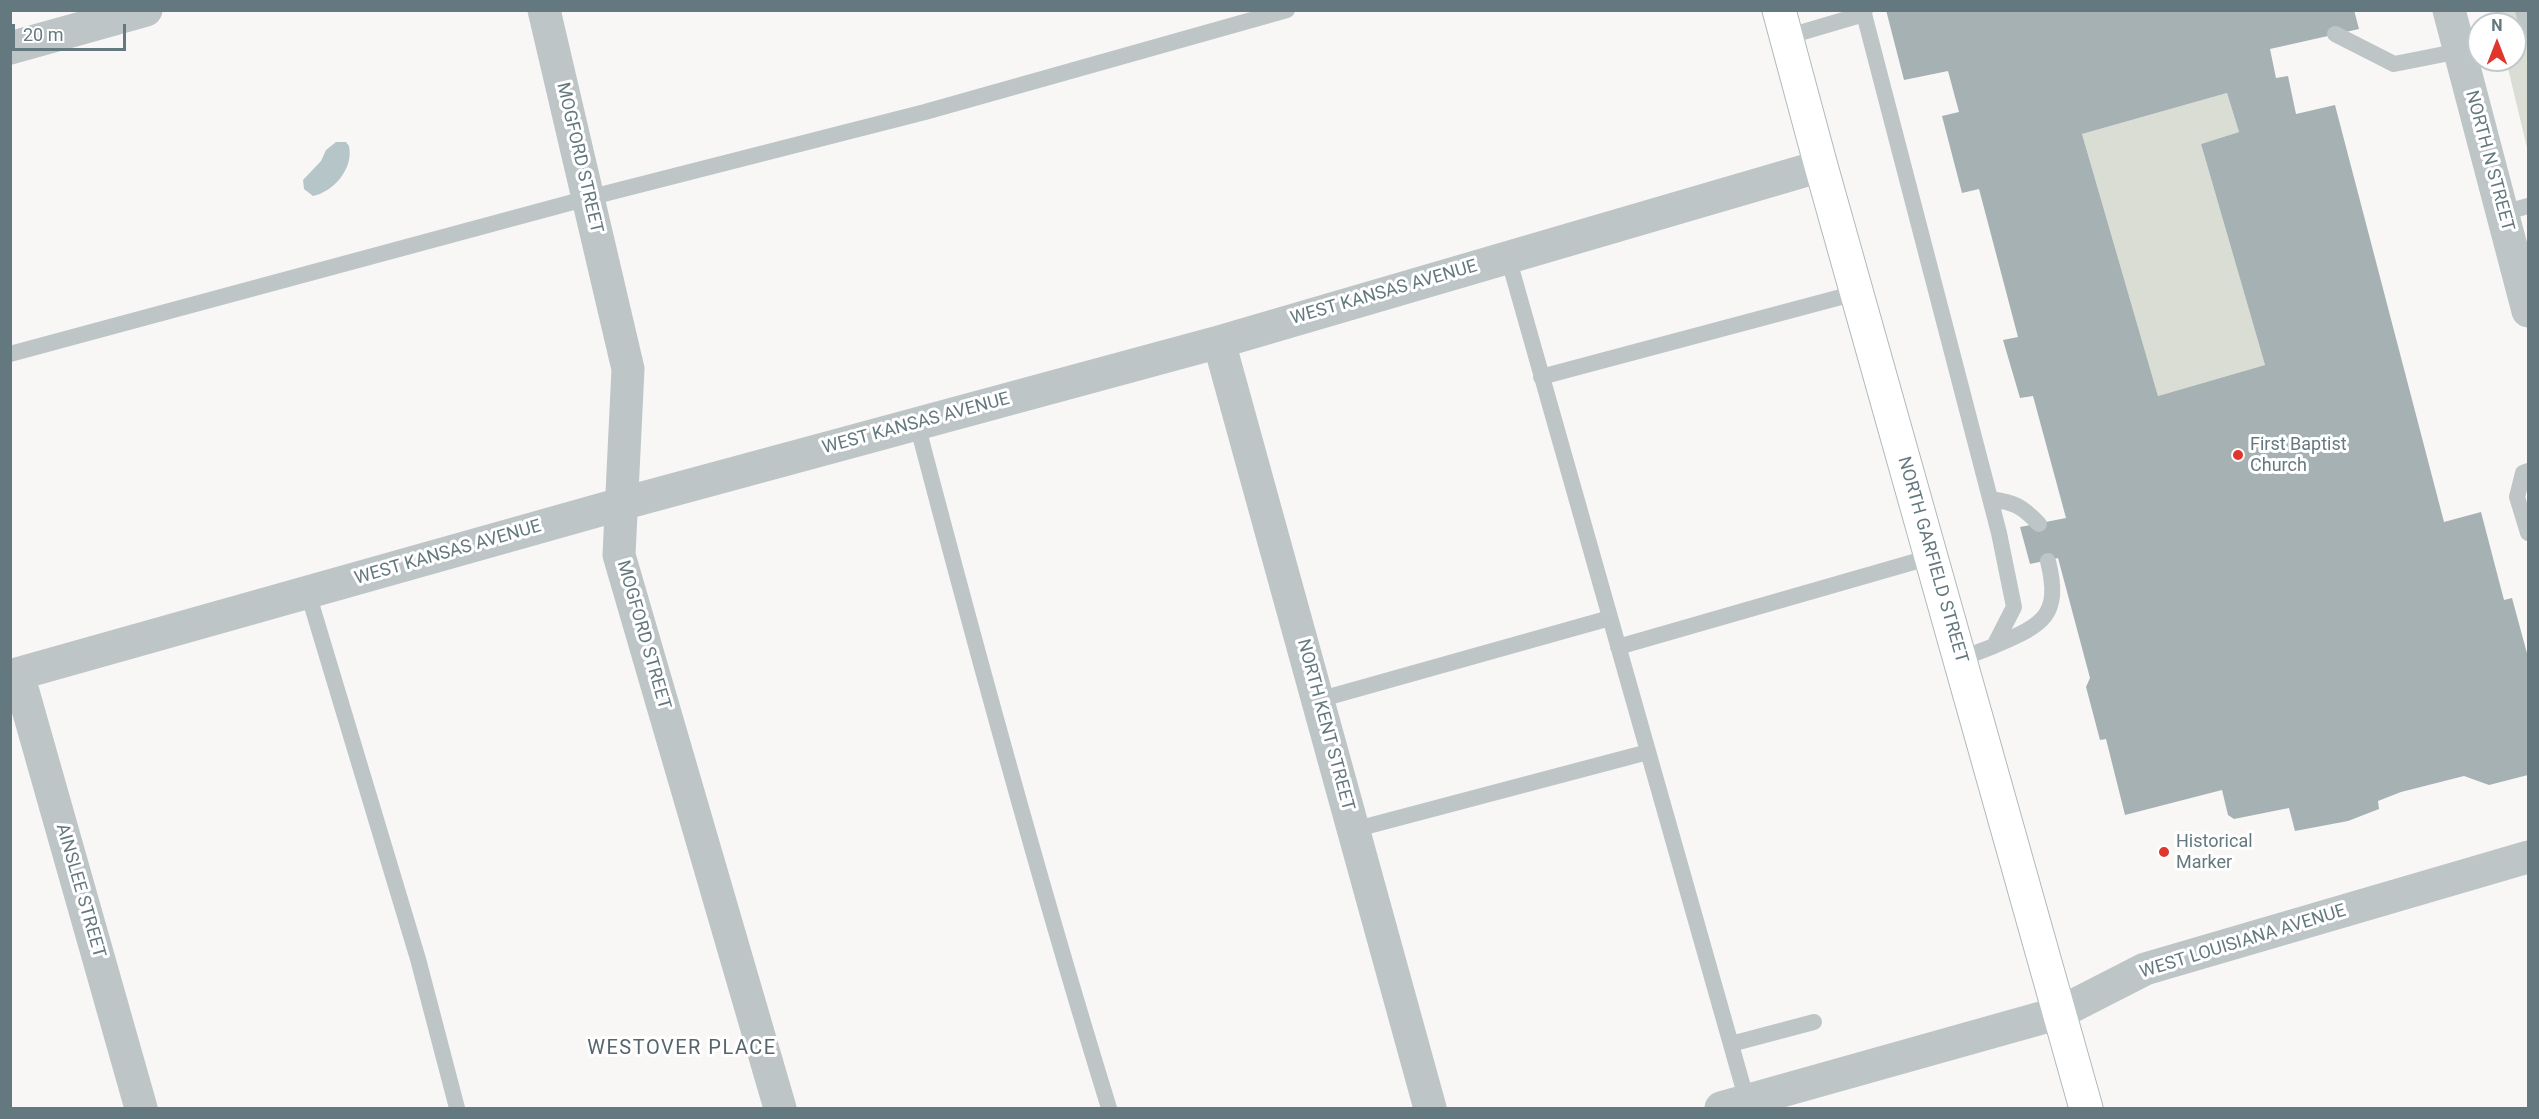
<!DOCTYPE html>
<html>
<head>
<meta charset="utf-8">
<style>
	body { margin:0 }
	#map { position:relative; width:2539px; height:1119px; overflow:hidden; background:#f8f7f5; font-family:Roboto,sans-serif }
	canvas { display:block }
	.frame { position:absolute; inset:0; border:12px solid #64797f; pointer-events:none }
	.north { position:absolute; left:2467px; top:12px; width:60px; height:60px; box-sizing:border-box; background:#fff; border:2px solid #c1c9cc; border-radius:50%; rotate:0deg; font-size:16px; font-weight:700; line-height:24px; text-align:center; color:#64797f }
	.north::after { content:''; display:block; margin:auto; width:21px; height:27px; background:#df362e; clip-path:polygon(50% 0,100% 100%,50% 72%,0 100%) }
	.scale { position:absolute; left:12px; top:24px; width:114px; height:27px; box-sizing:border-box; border:3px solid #64797f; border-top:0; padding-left:8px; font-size:18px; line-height:21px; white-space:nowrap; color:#64797f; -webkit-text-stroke:4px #fff; paint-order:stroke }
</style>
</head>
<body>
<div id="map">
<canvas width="2539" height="1119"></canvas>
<div class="frame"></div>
<div class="north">N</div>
<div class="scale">20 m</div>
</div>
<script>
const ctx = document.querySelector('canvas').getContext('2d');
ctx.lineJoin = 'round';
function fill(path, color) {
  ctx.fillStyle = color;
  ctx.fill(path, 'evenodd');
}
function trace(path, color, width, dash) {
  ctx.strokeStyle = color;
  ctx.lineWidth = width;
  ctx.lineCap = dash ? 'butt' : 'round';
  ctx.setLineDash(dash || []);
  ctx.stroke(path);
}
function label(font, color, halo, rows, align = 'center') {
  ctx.font = font + ' Roboto,sans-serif';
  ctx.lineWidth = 6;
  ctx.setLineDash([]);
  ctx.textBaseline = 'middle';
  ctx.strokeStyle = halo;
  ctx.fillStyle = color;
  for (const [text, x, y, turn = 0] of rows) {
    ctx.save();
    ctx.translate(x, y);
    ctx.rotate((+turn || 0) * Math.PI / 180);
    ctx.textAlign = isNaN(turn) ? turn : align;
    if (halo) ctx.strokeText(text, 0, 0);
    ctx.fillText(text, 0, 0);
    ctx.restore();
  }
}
const green = new Path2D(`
	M2493 11H2528V152L2506 60H2515V24H2497Z
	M2227 93 2239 132 2201 144 2265 365 2158 396 2082 134Z`);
const water = new Path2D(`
	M336 142H346L349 146C354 169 333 192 313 196L304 189 303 180 321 161 326 150Z`);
const building = new Path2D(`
	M1886 10H2354L2359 29 2270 49 2276 78 2288 76 2296 114 2335 105 2444 522 2481 512 2504 600 2512 598 2528 657V775L2489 785 2464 776 2401 792 2378 801 2379 809 2348 821 2295 831 2289 808 2234 819 2228 815 2222 790 2125 815 2106 739 2100 740 2086 687 2090 678 2058 558 2030 564 2020 527 2066 518 2033 396 2020 398 2003 340 2018 337 1979 189 1962 193 1942 116 1959 112 1948 71 1904 80ZM2227 93 2239 132 2201 144 2265 365 2158 396 2082 134Z`);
const service = new Path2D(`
	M2523 10 2528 30
	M1864 14 1999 533 2014 607 1994 646 1960 659
	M2335 34 2394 64 2460 51
	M1786 37 1864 14 1865 10
	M2503 213 2528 206
	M1508 257 1747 1101
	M10 354 588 198 925 112 1287 10
	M1541 377 1856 293
	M917 424C977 653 1039 882 1109 1108
	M2528 471 2523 473 2517 497 2528 533
	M1990 499C2014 502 2022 506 2039 524
	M308 593 418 959 457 1108
	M1994 646C2041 625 2062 618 2048 561
	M1618 647 1931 557
	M1318 700 1610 618
	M1353 830 1648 752
	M1731 1044 1814 1022`);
const minor = new Path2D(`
	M544 10 628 369 619 555 780 1108
	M2449 10 2528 311
	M10 48 146 10
	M1219 342 1430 1108
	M18 674 141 1108
	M10 676 621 504 1219 342 1821 166`);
const tertiary = new Path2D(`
	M1721 1108 2059 1013 2145 969 2528 857`);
const secondary = new Path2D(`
	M1779 10 1821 166 2086 1108`);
const markers = [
	[2238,455,6,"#df362e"],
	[2164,852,6,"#df362e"]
];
const streetNames = [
	["MOGFORD STREET",579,158,77],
	["NORTH N STREET",2489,161,75],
	["WEST KANSAS AVENUE",1384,293,-16],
	["WEST KANSAS AVENUE",916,424,-15],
	["WEST KANSAS AVENUE",448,553,-16],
	["NORTH GARFIELD STREET",1932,560,74],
	["MOGFORD STREET",643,635,74],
	["NORTH KENT STREET",1325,725,75],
	["AINSLEE STREET",80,891,74],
	["WEST LOUISIANA AVENUE",2243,942,-17]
];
const poiNames = [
	["First Baptist",2250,445],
	["Church",2250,466],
	["Historical",2176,842],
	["Marker",2176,863]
];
const neighbourhoodNames = [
	["WESTOVER PLACE",682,1049]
];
fill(green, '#d9ddd4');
fill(water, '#b6c6c8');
fill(building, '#a6b1b4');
trace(secondary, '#b1b9bb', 35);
trace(service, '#bec5c7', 16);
trace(minor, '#bec5c7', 33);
trace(tertiary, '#bec5c7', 33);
trace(secondary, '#fff', 33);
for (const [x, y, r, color] of markers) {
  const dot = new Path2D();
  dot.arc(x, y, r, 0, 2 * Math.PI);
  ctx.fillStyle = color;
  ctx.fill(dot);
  trace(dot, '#fff', 2);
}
label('18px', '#64797f', '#fff', streetNames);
label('18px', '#64797f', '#fff', poiNames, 'left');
ctx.letterSpacing = '1.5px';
label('20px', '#55656b', '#fff', neighbourhoodNames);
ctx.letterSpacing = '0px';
</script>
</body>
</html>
